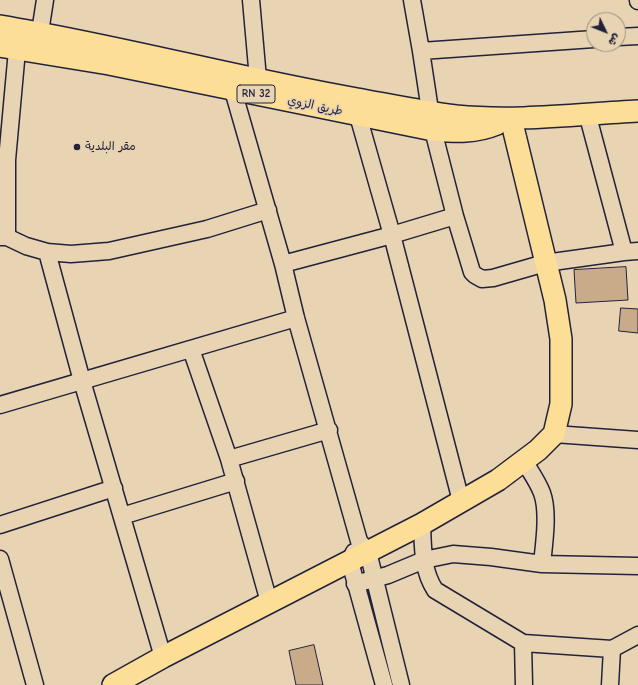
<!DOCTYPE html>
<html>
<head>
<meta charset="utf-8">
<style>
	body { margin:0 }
	#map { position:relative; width:638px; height:685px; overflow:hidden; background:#e8d3b2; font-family:"Comic Neue","Playpen Sans Arabic",sans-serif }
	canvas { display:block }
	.north { position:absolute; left:586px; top:12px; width:40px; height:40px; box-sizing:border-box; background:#e8d3b2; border:1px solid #998c82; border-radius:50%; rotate:133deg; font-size:11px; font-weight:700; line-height:16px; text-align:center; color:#22223b }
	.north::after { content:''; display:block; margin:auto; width:14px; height:18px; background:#22223b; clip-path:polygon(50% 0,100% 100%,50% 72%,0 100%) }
</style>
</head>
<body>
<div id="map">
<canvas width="638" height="685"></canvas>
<div class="north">ش</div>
</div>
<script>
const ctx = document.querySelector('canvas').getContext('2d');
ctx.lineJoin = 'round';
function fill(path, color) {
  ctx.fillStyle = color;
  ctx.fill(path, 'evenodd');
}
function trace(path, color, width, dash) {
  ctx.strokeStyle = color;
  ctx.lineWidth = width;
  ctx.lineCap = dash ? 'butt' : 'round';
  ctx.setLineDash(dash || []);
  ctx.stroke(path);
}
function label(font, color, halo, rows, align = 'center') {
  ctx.font = font + ' "Comic Neue","Playpen Sans Arabic",sans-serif';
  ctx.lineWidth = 3.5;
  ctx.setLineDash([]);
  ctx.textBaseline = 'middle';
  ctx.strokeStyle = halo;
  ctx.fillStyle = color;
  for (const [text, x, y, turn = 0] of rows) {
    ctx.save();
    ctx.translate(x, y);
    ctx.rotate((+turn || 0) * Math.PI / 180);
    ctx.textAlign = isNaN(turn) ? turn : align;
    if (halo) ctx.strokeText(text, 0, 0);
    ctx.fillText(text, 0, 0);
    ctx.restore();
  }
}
const building = new Path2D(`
	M626 267 628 300 576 303 574 270Z
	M621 308 638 309V333L619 331Z
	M314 645 323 685H296L289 651Z`);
const minor = new Path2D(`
	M251 0 259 90
	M412 0 421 51 433 130 455 216 472 272 475 275 482 279 493 278 545 263 624 252 638 251
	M638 0V1
	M618 37 638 36
	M38 45 45 0
	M421 51 594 39
	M230 80 283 264 296 318 359 541 368 552 401 685
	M355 105 392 235 461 501
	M587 113 624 252
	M0 237H7L26 246 47 252 71 254 109 251 207 229 268 210
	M7 237V160L18 39
	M47 252 82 381 163 657
	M283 264 392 235 455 216
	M191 349 229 459 269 602
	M0 405 296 318
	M554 434 638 440
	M229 459 329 430
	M524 461C530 471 538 482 542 493 549 512 544 544 542 564
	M122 516 236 481
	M422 524C423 547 422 570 435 590L523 643 612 649 638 635
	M0 525 114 488
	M354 552 350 562 384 685
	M0 559 35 685
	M355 584 388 575 424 560 453 554 491 557 542 564 638 566
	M523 643 524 685
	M610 685 612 649`);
const major = new Path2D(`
	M0 26C120 46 237 78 357 99 390 105 423 112 456 116 517 122 578 114 638 111
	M0 46 109 64 433 130C457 132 475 133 497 124
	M113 685 163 657 422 524 498 480 538 450 554 434 561 404V339L555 300 511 119`);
const markers = [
	[77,147,4,"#22223b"]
];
const shields = [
	[256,94,38]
];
const shieldNames = [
	["RN 32",256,94]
];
const streetNames = [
	["طريق الزوي",315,106,12]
];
const poiNames = [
	["مقر البلدية",85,147]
];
fill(building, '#caab89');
trace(building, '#22223b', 1);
trace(minor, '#22223b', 19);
trace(major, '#22223b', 24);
trace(minor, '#e8d3b2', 16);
trace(major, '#fdde96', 21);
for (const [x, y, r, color] of markers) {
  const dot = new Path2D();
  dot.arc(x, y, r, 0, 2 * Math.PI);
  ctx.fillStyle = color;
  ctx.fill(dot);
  trace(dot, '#e8d3b2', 1.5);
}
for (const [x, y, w] of shields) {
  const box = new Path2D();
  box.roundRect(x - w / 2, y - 9, w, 18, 3);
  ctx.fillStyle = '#e8d3b2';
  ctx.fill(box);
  trace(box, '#22223b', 1);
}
label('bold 11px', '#22223b', null, shieldNames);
label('12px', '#22223b', '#e8d3b2', streetNames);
label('12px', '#22223b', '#e8d3b2', poiNames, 'left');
</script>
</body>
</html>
